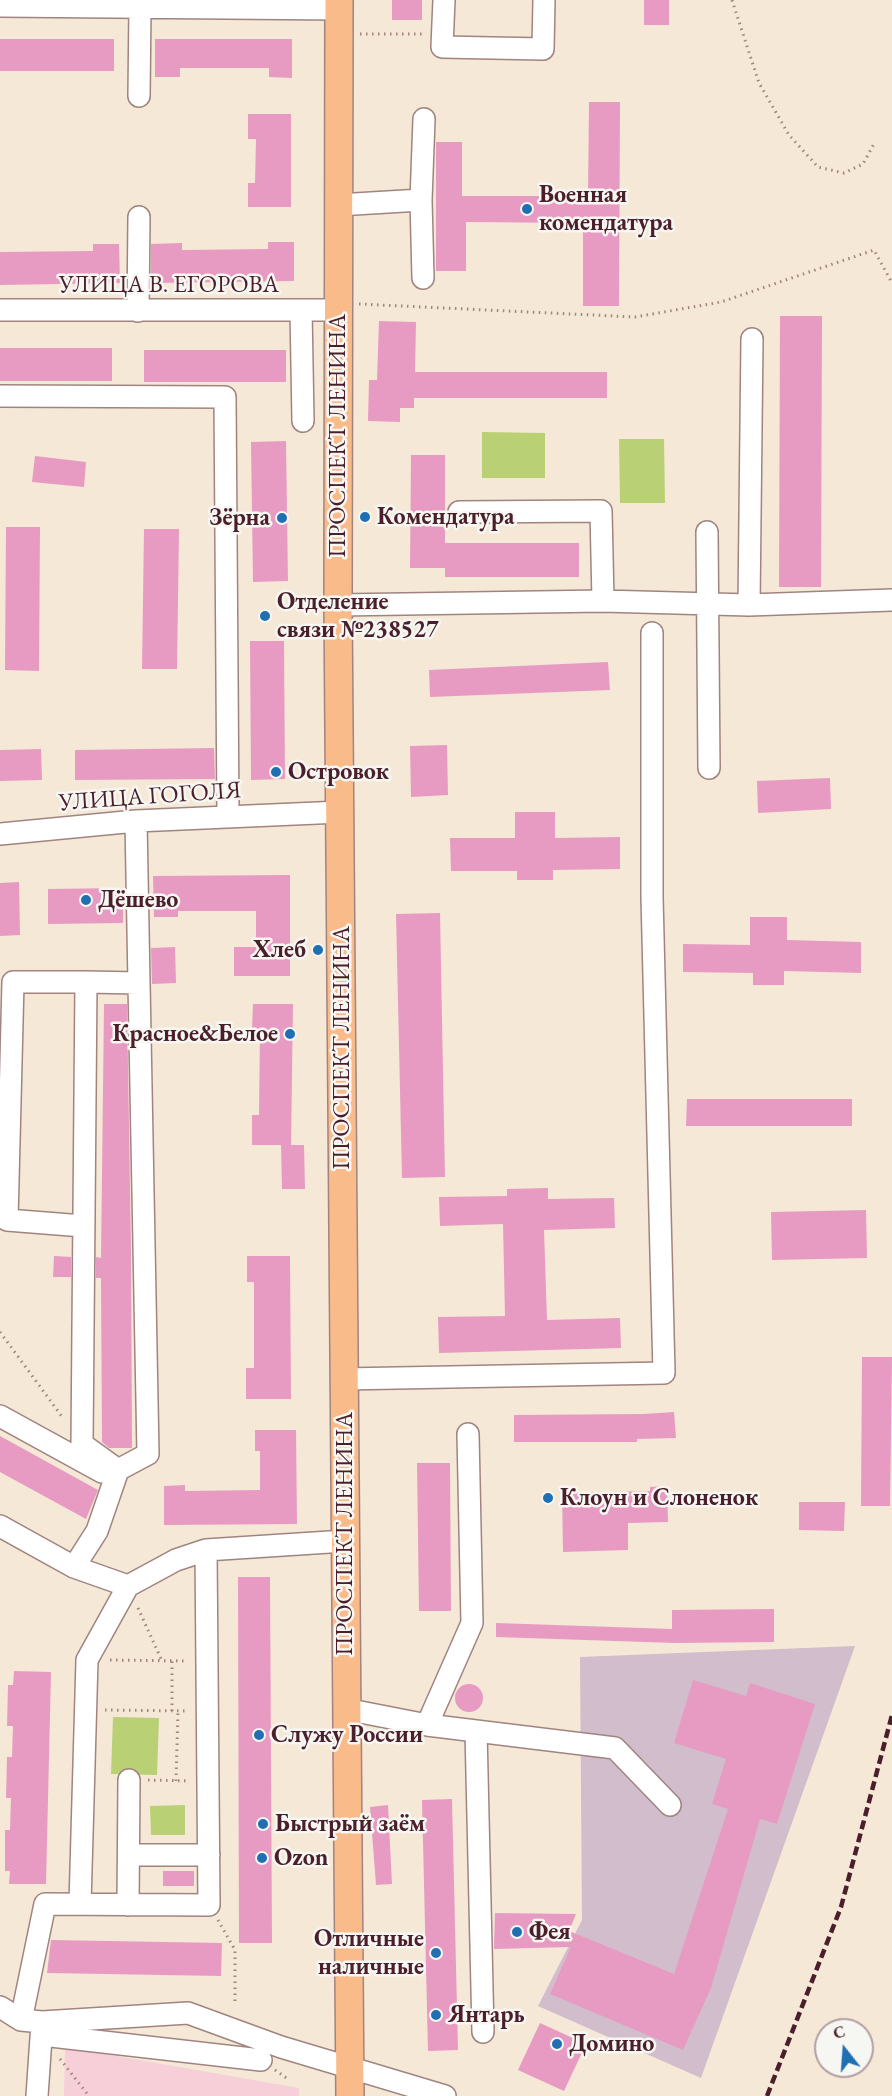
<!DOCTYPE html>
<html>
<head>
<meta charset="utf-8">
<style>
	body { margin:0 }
	#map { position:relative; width:892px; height:2096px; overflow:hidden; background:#f5e8d6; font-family:"EB Garamond",serif }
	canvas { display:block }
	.north { position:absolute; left:814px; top:2018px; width:60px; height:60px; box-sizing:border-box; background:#f6f6f2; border:2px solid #b1a0a2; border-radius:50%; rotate:343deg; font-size:16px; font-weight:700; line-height:24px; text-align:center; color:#4a1f2b }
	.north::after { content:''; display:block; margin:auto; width:21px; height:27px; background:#1f6fb2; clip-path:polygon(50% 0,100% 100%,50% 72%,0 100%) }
</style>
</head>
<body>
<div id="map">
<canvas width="892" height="2096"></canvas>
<div class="north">С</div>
</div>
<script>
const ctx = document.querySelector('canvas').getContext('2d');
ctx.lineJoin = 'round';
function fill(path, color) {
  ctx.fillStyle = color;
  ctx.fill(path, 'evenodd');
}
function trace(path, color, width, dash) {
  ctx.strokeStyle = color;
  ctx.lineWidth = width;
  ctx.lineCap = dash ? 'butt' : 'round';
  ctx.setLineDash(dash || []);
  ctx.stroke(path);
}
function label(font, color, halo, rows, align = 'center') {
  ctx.font = font + ' "EB Garamond",serif';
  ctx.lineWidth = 5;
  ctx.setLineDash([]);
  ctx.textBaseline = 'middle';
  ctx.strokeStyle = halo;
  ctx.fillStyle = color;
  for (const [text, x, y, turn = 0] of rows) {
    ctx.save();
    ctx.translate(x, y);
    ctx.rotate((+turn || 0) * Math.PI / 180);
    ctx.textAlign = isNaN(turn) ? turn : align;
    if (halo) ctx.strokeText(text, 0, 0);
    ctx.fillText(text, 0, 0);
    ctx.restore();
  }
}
const built = new Path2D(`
	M65 2047 299 2088V2096H64Z`);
const industrial = new Path2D(`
	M855 1646 701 2078 538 2006 582 1920 580 1657Z`);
const green = new Path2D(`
	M482 432 545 433V478H482Z
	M619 439H664L665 503H620Z
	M113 1717 159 1718 157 1775 111 1774Z
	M185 1805V1835H151L150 1806Z`);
const building = new Path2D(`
	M392 0H422V20H392Z
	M644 0H669V25H644Z
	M0 39H114V71H0Z
	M155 39H292V78L269 77V68H180V77H155Z
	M589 102H620L619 306H583V223L466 222V271H436V142H462V196H588Z
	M248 114H291V207H248V183H255L256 139H248Z
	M268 242H294V281L151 283V244L182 243V250L268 249Z
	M93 244H119L120 283 0 285V252L93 251Z
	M780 316H822L821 587H779Z
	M379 321 416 322 415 372H607V398H414V408H400V422L368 421 369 380H377Z
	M0 348H112V381H0Z
	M144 350H286V382H144Z
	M286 441 288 581 253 582 251 442Z
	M411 455H445V543H579V577H445V568H410Z
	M35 456 86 462 84 487 32 482Z
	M6 527H40L39 671 5 670Z
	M144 529H179L177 669H142Z
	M250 641H284L285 779 251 780Z
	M608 662 610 690 430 697 429 670Z
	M447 745 448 795 411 797 410 746Z
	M214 748 215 779 75 780V750Z
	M41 749 42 780 0 781V750Z
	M830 778 831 809 758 813 757 781Z
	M515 812H555V838L620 837V869L553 870V880H517V871H451L450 838H515Z
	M290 875V976H234V947H256V911H178V917H154L153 876Z
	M19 882 20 935 0 936V883Z
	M123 888V923L48 924V889Z
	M440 913 445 1177 402 1178 396 914Z
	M750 917H787V940L861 942V973L784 971V985H753V973L683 972V944L750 945Z
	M175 947 176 983 152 984 151 948Z
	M104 1004H127L131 1249 132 1448H109L102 1442 101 1278H96V1257L101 1258Z
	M253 1004H293L291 1145H304L305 1189H282L281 1145H252V1115H259L260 1029H252Z
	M687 1099H852V1126H686Z
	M548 1188V1199L614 1198 615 1228 544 1230 547 1320 620 1318 621 1348 439 1353 438 1317 505 1316 503 1224 440 1226 439 1197 507 1196V1189Z
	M866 1210 867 1258 772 1260 771 1212Z
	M54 1256 71 1257V1277H53Z
	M247 1256H290L291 1399H246V1368H254V1282H247Z
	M862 1357H892L890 1506H861Z
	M674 1412 676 1438 637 1439V1442H514V1415L643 1414Z
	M255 1430H296L297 1524 164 1525V1486L185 1485V1491L260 1490V1451H255Z
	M0 1436 98 1490 86 1519 0 1472Z
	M417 1463H450L451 1611H419Z
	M667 1486 668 1522 628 1523V1550L563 1552 562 1493 650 1491V1487Z
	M799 1502H845L844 1531 799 1530Z
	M238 1577H270L272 1943H239Z
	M774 1609V1642L675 1643 496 1637V1623L672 1629V1610Z
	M14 1671 51 1672 46 1884H9L10 1871H5V1830H10L11 1798H6L7 1757H12L13 1726H7L8 1685H13Z
	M693 1680 746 1696 750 1683 815 1704 777 1824 760 1819 711 1988 683 2050 550 1994 571 1947 494 1949V1946L495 1913 576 1914 569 1931 674 1974 728 1809 712 1804 726 1759 674 1743Z
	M455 1698a14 14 0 1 1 28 0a14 14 0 1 1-28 0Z
	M452 1799 458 2050 428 2051 422 1800Z
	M388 1805 392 1884 376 1885 370 1807Z
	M163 1871H194V1886H163Z
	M51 1940 222 1943 221 1976 47 1973Z
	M540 2023 586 2044 564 2091 518 2070Z`);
const path = new Path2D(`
	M732 0 759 83 789 135 818 167 844 173 863 164 875 142
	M360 34H422L424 32
	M359 304 635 317 721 302 874 250 892 283
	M0 1332 63 1418
	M138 1608 162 1661
	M110 1660 187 1661
	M105 1710 189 1711
	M172 1711V1661
	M148 1780 190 1781
	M176 1781 178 1711
	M218 1920 235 1950V2001
	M60 2059 89 2096
	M275 2070 288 2079`);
const minor = new Path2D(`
	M444 0 442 47 543 49 544 0
	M0 6 339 9
	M139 96 140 7
	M338 205 421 200
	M423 278 421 200 424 119
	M0 310H338
	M301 310 303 421
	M138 311 139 217
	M0 396 225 397 228 817
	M459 512 601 511 603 601
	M707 532 709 768
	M338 605 603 601 749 605 892 600
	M749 605 752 339
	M0 834 136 821 340 812
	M83 1226 7 1220 13 982H86
	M344 1379 664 1373 652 897V633
	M0 1416 102 1472
	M118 1470 82 1444 86 982 139 983 136 821
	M0 1526 74 1567 128 1586
	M74 1567 97 1531 118 1470 148 1454 139 983
	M345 1709 427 1725 615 1748 670 1805
	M427 1725 472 1623 468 1434
	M476 1731 483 2032
	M129 1855H209
	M80 1904 87 1660 128 1586 176 1560 206 1550 345 1541
	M128 1905 129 1780
	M0 2007 21 2020 42 2022 188 2013 281 2047 445 2096
	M21 2020 45 1904 209 1905 206 1550
	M42 2035 261 2060
	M37 2096 42 2023`);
const major = new Path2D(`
	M339 0 338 605 350 2096`);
const rail = new Path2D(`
	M767 2096 841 1907 892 1715`);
const markers = [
	[527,209,6,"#1f6fb2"],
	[365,517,6,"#1f6fb2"],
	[282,518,6,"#1f6fb2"],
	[265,616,6,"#1f6fb2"],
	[276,772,6,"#1f6fb2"],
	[86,900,6,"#1f6fb2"],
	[318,950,6,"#1f6fb2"],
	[290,1034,6,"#1f6fb2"],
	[548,1498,6,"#1f6fb2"],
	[259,1735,6,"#1f6fb2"],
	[263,1824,6,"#1f6fb2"],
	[262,1858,6,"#1f6fb2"],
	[517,1932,6,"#1f6fb2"],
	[436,1953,6,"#1f6fb2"],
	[436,2015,6,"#1f6fb2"],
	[557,2044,6,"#1f6fb2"]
];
const poiNames = [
	["Военная",539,195],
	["комендатура",539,223],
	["Комендатура",377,517],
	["Зёрна",270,518,"right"],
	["Отделение",277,602],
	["связи №238527",277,630],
	["Островок",288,772],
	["Дёшево",98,900],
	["Хлеб",306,950,"right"],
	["Красное&Белое",278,1034,"right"],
	["Клоун и Слоненок",560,1498],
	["Служу России",271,1735],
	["Быстрый заём",275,1824],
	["Ozon",274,1858],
	["Фея",529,1932],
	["Отличные",424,1939,"right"],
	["наличные",424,1967,"right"],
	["Янтарь",448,2015],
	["Домино",569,2044]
];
const streetNames = [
	["УЛИЦА В. ЕГОРОВА",169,285],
	["ПРОСПЕКТ ЛЕНИНА",338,436,-90],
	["УЛИЦА ГОГОЛЯ",150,797,-4],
	["ПРОСПЕКТ ЛЕНИНА",342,1048,-90],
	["ПРОСПЕКТ ЛЕНИНА",345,1534,-90]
];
fill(built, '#f6cfd9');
fill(industrial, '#d1bdcb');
fill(green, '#bad074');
fill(building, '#e79bc3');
trace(minor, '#a08480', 24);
trace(major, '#a08480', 30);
trace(path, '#a08480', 3, [1.5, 4.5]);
trace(minor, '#fff', 21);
trace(major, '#fabb8b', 27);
trace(rail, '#4a1f2b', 4.5, [9, 4.5]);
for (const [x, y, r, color] of markers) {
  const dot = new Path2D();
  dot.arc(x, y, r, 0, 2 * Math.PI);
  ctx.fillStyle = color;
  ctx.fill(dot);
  trace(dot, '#f6f6f2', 2);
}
label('bold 24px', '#4a1f2b', '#f6f6f2', poiNames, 'left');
label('24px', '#4a1f2b', '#f6f6f2', streetNames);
</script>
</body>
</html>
